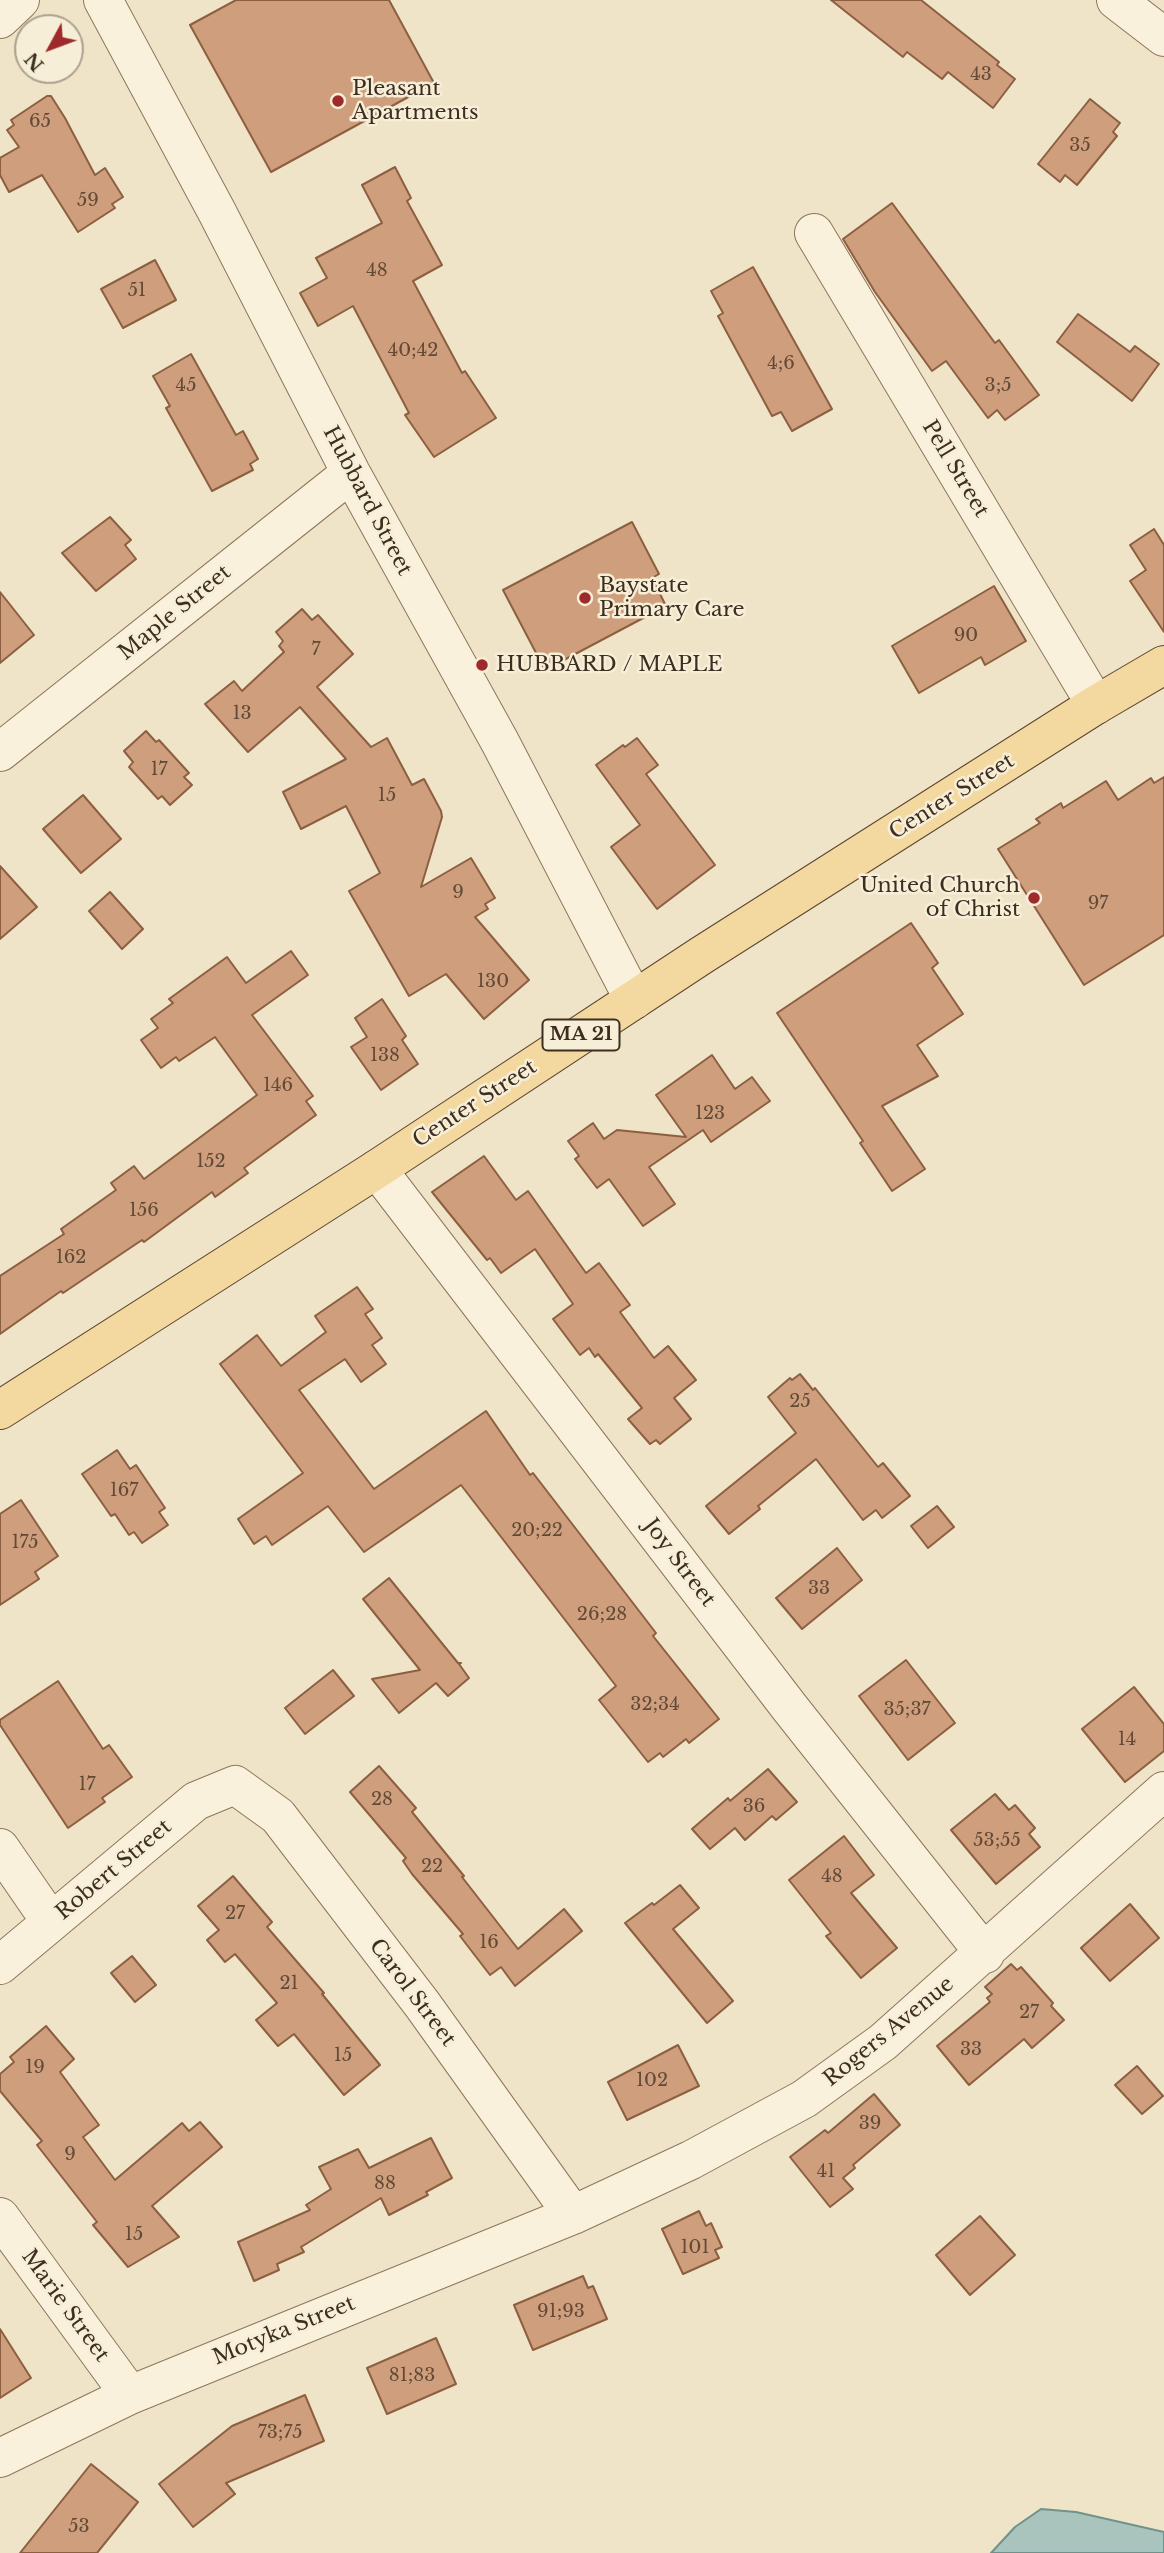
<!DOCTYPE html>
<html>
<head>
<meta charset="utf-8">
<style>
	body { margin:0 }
	#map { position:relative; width:1164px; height:2553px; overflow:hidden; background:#f0e4c8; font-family:"Libre Baskerville",serif }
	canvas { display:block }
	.north { position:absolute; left:14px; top:14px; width:70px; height:70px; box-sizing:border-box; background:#f7eed8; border:2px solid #ada18e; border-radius:50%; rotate:229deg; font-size:19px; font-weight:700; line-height:28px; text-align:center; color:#3d2e20 }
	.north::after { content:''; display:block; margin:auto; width:24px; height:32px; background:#9e2a2b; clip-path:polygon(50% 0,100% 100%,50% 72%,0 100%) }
</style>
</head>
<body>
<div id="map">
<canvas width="1164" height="2553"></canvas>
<div class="north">N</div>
</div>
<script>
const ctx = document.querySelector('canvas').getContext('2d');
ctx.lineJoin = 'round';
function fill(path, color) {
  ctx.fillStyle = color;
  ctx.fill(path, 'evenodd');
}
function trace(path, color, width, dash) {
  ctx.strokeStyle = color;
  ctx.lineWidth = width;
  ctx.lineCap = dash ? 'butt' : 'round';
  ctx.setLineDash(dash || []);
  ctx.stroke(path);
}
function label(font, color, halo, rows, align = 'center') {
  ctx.font = font + ' "Libre Baskerville",serif';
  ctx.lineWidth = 5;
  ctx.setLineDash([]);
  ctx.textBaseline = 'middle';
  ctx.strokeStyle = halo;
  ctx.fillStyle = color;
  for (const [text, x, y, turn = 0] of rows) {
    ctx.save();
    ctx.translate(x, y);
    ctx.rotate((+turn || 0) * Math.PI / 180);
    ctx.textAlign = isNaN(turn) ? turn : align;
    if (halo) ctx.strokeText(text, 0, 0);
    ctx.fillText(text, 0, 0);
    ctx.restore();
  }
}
const water = new Path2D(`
	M1041 2509 1076 2512 1164 2532V2553H991L1015 2527Z`);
const building = new Path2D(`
	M236 0H389L434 83 271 172 190 25Z
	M831 0H921L999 62 997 65 1015 79 993 108 948 72 942 79 907 52 903 57Z
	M47 96H51L65 118 95 175 105 168 123 197 112 204 115 208 78 232 42 175 9 192 0 175V158L19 147 7 130 14 125 11 120Z
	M1090 99 1120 123 1113 132 1117 136 1077 185 1065 175 1060 182 1038 164Z
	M395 167 411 198 407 201 442 265 413 281 462 373 465 371 496 418 434 457 405 415 409 413 353 306 318 326 300 293 327 278 316 258 382 223 362 185Z
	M892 203 995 343 999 340 1039 395 1005 420 997 410 988 418 946 361 932 371 875 292 843 239Z
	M155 260 176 300 123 328 101 289Z
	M753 267 832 409 792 431 781 412 772 416 718 316 723 313 711 291Z
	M1078 314 1130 352 1135 346 1159 364 1132 401 1057 342Z
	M191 354 236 435 243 431 258 459 250 464 253 470 212 491 166 408 170 406 153 376Z
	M110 517 131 540 125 545 136 559 96 591 62 553Z
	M632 522 659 574 652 578 666 606 545 670 503 590Z
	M1154 529 1164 545V632L1130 581 1146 570 1130 545Z
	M994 586 1026 641 985 665 981 657 919 693 892 646Z
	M0 592 34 635 0 663Z
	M302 609 312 620 318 615 353 654 317 687 371 747 387 738 412 785 424 779 441 811 442 817 421 887 471 858 495 898 485 904 488 909 475 917 529 980 484 1019 446 974 409 996 349 891 380 873 346 806 301 829 283 792 346 759 300 707 248 752 205 704 234 681 242 691 284 652 279 646 283 641 276 632Z
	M146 731 156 742 159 740 189 773 184 777 192 785 170 805 162 796 158 799 129 767 133 762 124 751Z
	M637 738 658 765 646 774 715 865 657 909 611 847 640 825 596 765 623 745 625 747Z
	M1164 777V935L1084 985 998 849 1040 823 1036 819 1061 803 1063 808 1106 781 1118 800 1151 778 1154 783Z
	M83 795 121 839 81 873 43 829Z
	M0 866 37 907 0 939Z
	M110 892 143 929 122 949 89 911Z
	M911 923 938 963 932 968 963 1014 917 1045 938 1076 882 1106 925 1169 892 1191 860 1143 863 1141 777 1013Z
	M291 951 308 975 252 1015 313 1096 306 1101 316 1115 244 1168 248 1173 215 1197 212 1192 144 1242 142 1240 63 1293 61 1291 0 1334V1276L64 1234 61 1229 116 1190 111 1183 134 1166 144 1179 257 1095 215 1037 179 1061 176 1057 161 1068 141 1040 158 1028 151 1019 173 1003 169 999 227 957 246 983Z
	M382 999 406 1036 402 1040 418 1064 381 1090 351 1047 367 1037 355 1018Z
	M712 1055 735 1089 752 1077 770 1101 711 1142 703 1130 649 1167 675 1204 643 1226 609 1179 597 1188 575 1159 579 1156 568 1141 593 1123 604 1139 617 1130 686 1137 656 1095Z
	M484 1156 516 1200 528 1191 586 1273 599 1263 630 1305 620 1312 654 1358 668 1346 696 1380 674 1398 691 1419 660 1444 656 1440 650 1444 628 1419 642 1408 598 1354 595 1357 589 1348 580 1355 553 1319 573 1304 535 1249 501 1273 490 1258 487 1260 432 1192Z
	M357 1287 373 1309 365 1314 382 1338 372 1345 386 1364 361 1382 345 1359 299 1390 374 1489 486 1411 530 1475 533 1473 656 1633 653 1636 719 1719 689 1743 686 1739 663 1757 660 1753 648 1762 599 1700 616 1686 461 1485 364 1552 328 1506 272 1545 266 1536 254 1544 238 1519 303 1473 220 1364 257 1335 281 1366 326 1332 315 1316Z
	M800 1374 813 1390 815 1388 878 1467 883 1463 910 1496 882 1518 876 1510 863 1520 816 1459 758 1506 760 1509 729 1534 706 1506 796 1433 768 1397 790 1378 792 1380Z
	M117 1450 130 1469 136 1465 165 1508 159 1512 168 1525 142 1543 134 1532 129 1535 115 1514 111 1516 82 1474Z
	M21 1500 58 1556 35 1572 39 1579 0 1605V1514Z
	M937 1506 954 1527 928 1548 911 1526Z
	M837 1548 862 1580 802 1629 776 1598Z
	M389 1578 458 1663H461L459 1664 469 1678 448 1696 436 1683 399 1713 372 1679 420 1670 363 1599Z
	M906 1660 955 1723 908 1760 859 1696Z
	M333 1670 354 1696 305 1734 285 1708Z
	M58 1681 103 1749 109 1745 132 1777 102 1798 105 1802 68 1828 0 1725V1720Z
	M1134 1687 1164 1724V1751L1125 1782 1082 1729Z
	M379 1766 416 1808 412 1812 464 1876 462 1877 518 1949 564 1909 582 1931 515 1986 501 1967 490 1975 460 1936 463 1934 412 1874 403 1861 406 1858 350 1792Z
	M768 1769 797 1802 776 1820 772 1816 745 1840 735 1828 710 1849 692 1829 728 1798 730 1801Z
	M995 1794 1009 1810 1015 1805 1035 1828 1029 1834 1040 1847 996 1884 951 1830Z
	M844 1836 874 1875 851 1893 897 1948 861 1978 826 1936 831 1933 789 1880Z
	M233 1876 272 1922 267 1927 324 1993 322 1994 380 2065 344 2095 294 2034 278 2046 256 2020 277 2003 235 1954 225 1962 207 1940 219 1930 198 1906Z
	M680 1885 699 1908 673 1929 733 2001 707 2023 625 1923 652 1903 654 1905Z
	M1130 1904 1159 1938 1110 1981 1081 1948Z
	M132 1956 156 1985 135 2002 111 1973Z
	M1011 1964 1017 1970 1021 1967 1053 2003 1051 2006 1064 2020 1032 2048 1024 2039 969 2085 937 2046 990 2002 987 1998 992 1994 985 1987Z
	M46 2026 74 2059 60 2072 99 2125 83 2137 115 2180 182 2123 189 2131 200 2122 222 2147 152 2206 179 2237 128 2267 93 2225 97 2222 37 2145 42 2141 0 2091V2074L14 2062 10 2057Z
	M678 2045 699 2086 627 2120 608 2082Z
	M1137 2066 1163 2096 1142 2114 1115 2085Z
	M874 2094 900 2125 853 2165 855 2168 843 2178 853 2189 830 2207 790 2157 825 2130 828 2133Z
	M431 2138 452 2178 426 2192 428 2195 389 2215 381 2198 301 2247 304 2252 277 2264 279 2270 254 2281 238 2242 310 2210 306 2205 331 2189 319 2167 358 2149 369 2168Z
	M699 2211 706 2226 711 2223 722 2247 715 2250 719 2258 683 2274 662 2229Z
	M980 2216 1015 2255 970 2295 936 2255Z
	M583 2276 588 2288 593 2286 607 2319 533 2350 514 2305Z
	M0 2329 31 2378 0 2398Z
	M436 2338 456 2384 387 2414 367 2368Z
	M305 2395 324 2441 226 2483 235 2494 193 2527 159 2484 232 2426Z
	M91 2464 138 2502 97 2553H20Z`);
const minor = new Path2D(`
	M103 0 217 212 351 473 500 742 634 1000
	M0 19 20 0
	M814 233 1096 705
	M0 752 351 473
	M377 1169 790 1708 985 1954
	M0 1848 51 1922
	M0 1965 196 1801 235 1785 278 1816 422 2004 573 2215
	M0 2217 130 2395
	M0 2458 130 2395 573 2215 691 2160 804 2099 883 2042 1164 1791`);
const tertiary = new Path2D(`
	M1116 0 1164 37`);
const primary = new Path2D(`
	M0 1410 377 1169 702 955 1094 706 1164 665`);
const markers = [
	[338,101,7,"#9e2a2b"],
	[585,598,7,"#9e2a2b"],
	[482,665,7,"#9e2a2b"],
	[1034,898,7,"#9e2a2b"]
];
const numberNames = [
	["43",981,75],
	["65",40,122],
	["35",1080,146],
	["59",88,201],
	["48",377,271],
	["51",137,291],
	["40;42",413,351],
	["4;6",781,364],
	["45",186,386],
	["3;5",998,386],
	["90",966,636],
	["7",316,650],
	["13",242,714],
	["17",159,770],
	["15",387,796],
	["9",458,893],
	["97",1098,904],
	["130",493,982],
	["138",385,1056],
	["146",278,1086],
	["123",710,1114],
	["152",211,1162],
	["156",144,1211],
	["162",71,1258],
	["25",800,1402],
	["167",124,1491],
	["20;22",537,1531],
	["175",25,1543],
	["33",819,1589],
	["26;28",602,1615],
	["32;34",655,1705],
	["35;37",907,1710],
	["14",1127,1740],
	["17",87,1785],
	["28",382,1800],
	["36",754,1807],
	["53;55",997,1841],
	["22",432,1867],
	["48",832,1877],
	["27",235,1914],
	["16",489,1943],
	["21",289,1984],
	["27",1029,2013],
	["33",971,2050],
	["15",343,2056],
	["19",35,2068],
	["102",652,2081],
	["39",870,2124],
	["9",70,2155],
	["41",826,2172],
	["88",385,2184],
	["15",134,2235],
	["101",695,2248],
	["91;93",561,2312],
	["81;83",412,2376],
	["73;75",280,2433],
	["53",79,2527]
];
const shields = [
	[581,1035,77]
];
const shieldNames = [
	["MA 21",581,1035]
];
const poiNames = [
	["Pleasant",352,89],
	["Apartments",352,113],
	["Baystate",599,586],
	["Primary Care",599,610],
	["HUBBARD / MAPLE",496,665],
	["United Church",1020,886,"right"],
	["of Christ",1020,910,"right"]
];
const streetNames = [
	["Pell Street",955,469,59],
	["Hubbard Street",367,501,62],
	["Maple Street",175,613,-39],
	["Center Street",952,797,-32],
	["Center Street",475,1104,-33],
	["Joy Street",679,1563,53],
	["Robert Street",114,1870,-40],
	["Carol Street",412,1993,53],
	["Rogers Avenue",889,2032,-39],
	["Marie Street",65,2306,54],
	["Motyka Street",284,2331,-22]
];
fill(water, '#a9c4bc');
trace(water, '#6f938a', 2);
fill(building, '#cf9f7d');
trace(building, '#8d5f41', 2);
trace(minor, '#8d765c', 40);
trace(tertiary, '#8d765c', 40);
trace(primary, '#5b4430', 40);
trace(minor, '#faf1dc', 38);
trace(tertiary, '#faf1dc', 38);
trace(primary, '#f3d9a0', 38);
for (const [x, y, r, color] of markers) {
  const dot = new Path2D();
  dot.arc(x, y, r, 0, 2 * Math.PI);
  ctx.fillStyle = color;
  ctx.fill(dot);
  trace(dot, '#f7eed8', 2.5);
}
label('18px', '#624a37', null, numberNames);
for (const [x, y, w] of shields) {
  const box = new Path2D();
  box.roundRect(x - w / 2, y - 15.5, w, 31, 5);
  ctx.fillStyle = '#f7eed8';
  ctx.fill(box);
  trace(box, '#3d2e20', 2);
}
label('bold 19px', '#3d2e20', null, shieldNames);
label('21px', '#3d2e20', '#f7eed8', poiNames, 'left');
label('21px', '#3d2e20', '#f7eed8', streetNames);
</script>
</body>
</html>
